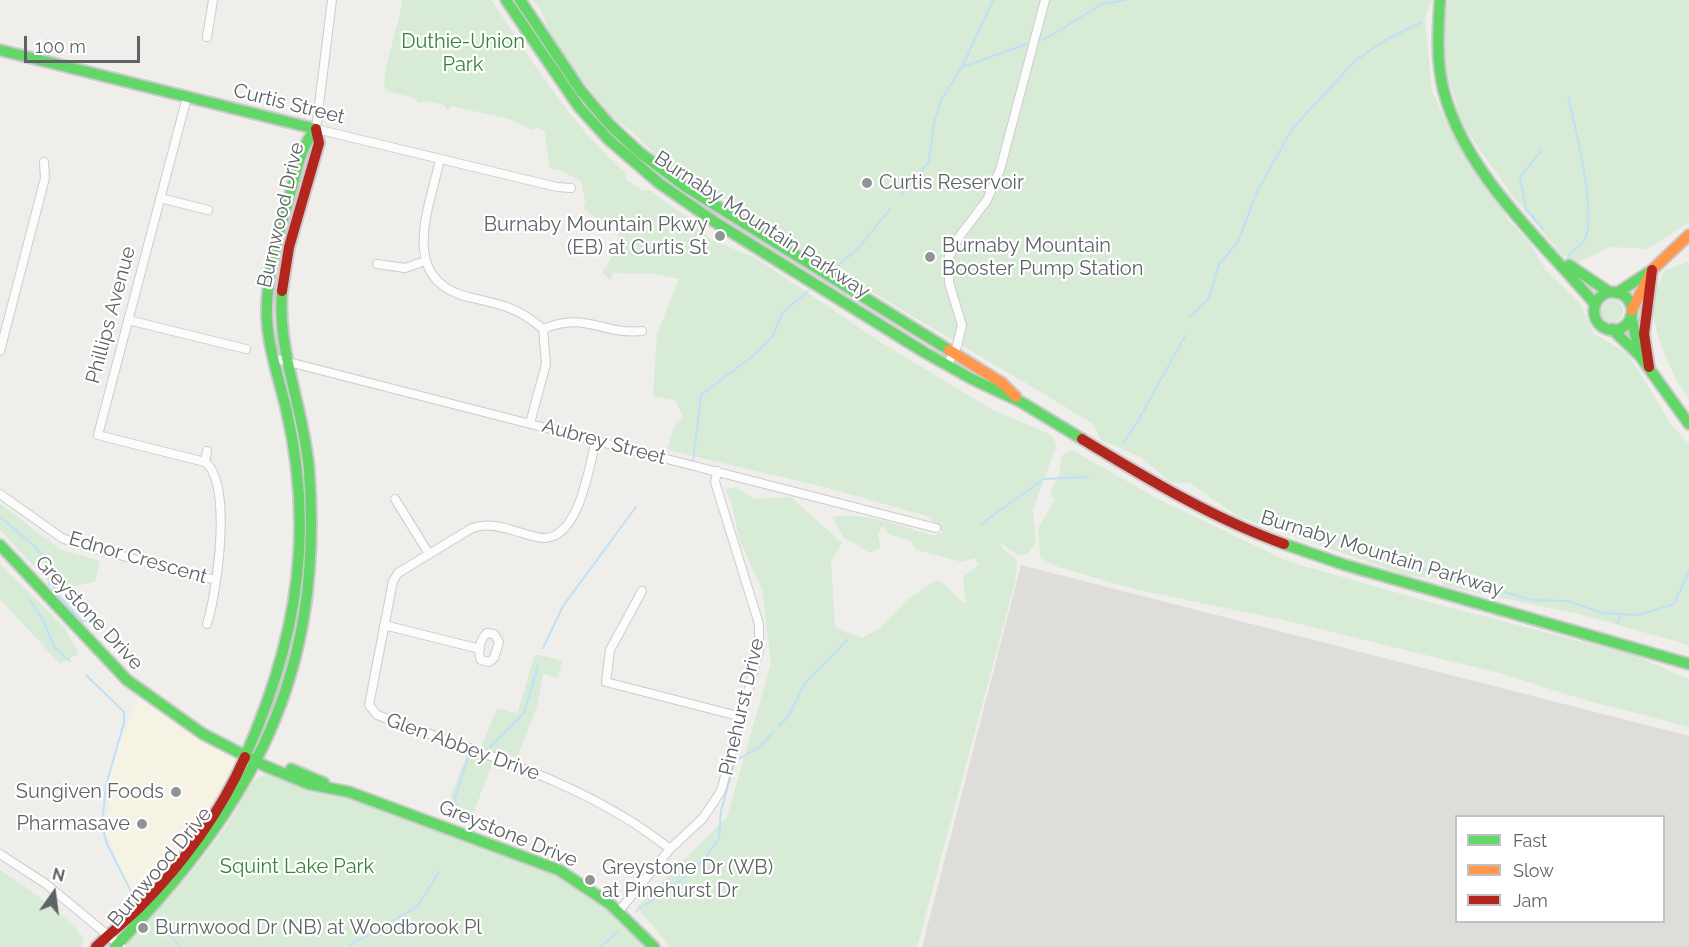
<!DOCTYPE html>
<html>
<head>
<meta charset="utf-8">
<style>
	body { margin:0 }
	#map { position:relative; width:1689px; height:947px; overflow:hidden; background:#efeeea; font-family:Raleway,sans-serif }
	canvas { display:block }
	.legend { position:absolute; left:1455px; top:815px; width:210px; height:108px; box-sizing:border-box; background:#fff; border:2px solid #bfc1c3; margin:0; padding:8px 10px; list-style:none; font-size:18px; color:#5f6368 }
	.legend li { display:flex; align-items:center; gap:12px; height:30px }
	.legend b { width:30px; border:2px solid #bfc1c3 }
	.north { position:absolute; left:24px; top:863px; width:60px; height:60px; -webkit-text-stroke:4px #fff; paint-order:stroke; rotate:14deg; font-size:16px; font-weight:700; line-height:24px; text-align:center; color:#5f6368 }
	.north::after { content:''; display:block; margin:auto; width:21px; height:27px; background:#5f6368; clip-path:polygon(50% 0,100% 100%,50% 72%,0 100%) }
	.scale { position:absolute; left:24px; top:36px; width:116px; height:27px; box-sizing:border-box; border:3px solid #5f6368; border-top:0; padding-left:8px; font-size:18px; line-height:21px; white-space:nowrap; color:#5f6368; -webkit-text-stroke:4px #fff; paint-order:stroke }
</style>
</head>
<body>
<div id="map">
<canvas width="1689" height="947"></canvas>
<ul class="legend">
<li><b style="height:8px;background:#63d668"></b>Fast</li>
<li><b style="height:8px;background:#ff974d"></b>Slow</li>
<li><b style="height:8px;background:#b3261e"></b>Jam</li>
</ul>
<div class="north">N</div>
<div class="scale">100 m</div>
</div>
<script>
const ctx = document.querySelector('canvas').getContext('2d');
ctx.lineJoin = 'round';
function fill(path, color) {
  ctx.fillStyle = color;
  ctx.fill(path, 'evenodd');
}
function trace(path, color, width, dash) {
  ctx.strokeStyle = color;
  ctx.lineWidth = width;
  ctx.lineCap = dash ? 'butt' : 'round';
  ctx.setLineDash(dash || []);
  ctx.stroke(path);
}
function label(font, color, halo, rows, align = 'center') {
  ctx.font = font + ' Raleway,sans-serif';
  ctx.lineWidth = 4.5;
  ctx.setLineDash([]);
  ctx.textBaseline = 'middle';
  ctx.strokeStyle = halo;
  ctx.fillStyle = color;
  for (const [text, x, y, turn = 0] of rows) {
    ctx.save();
    ctx.translate(x, y);
    ctx.rotate((+turn || 0) * Math.PI / 180);
    ctx.textAlign = isNaN(turn) ? turn : align;
    if (halo) ctx.strokeText(text, 0, 0);
    ctx.fillText(text, 0, 0);
    ctx.restore();
  }
}
const commercial = new Path2D(`
	M139 698 165 716 234 754 237 760 214 806 182 850 134 903 104 828 111 804 107 792 110 765Z`);
const industrial = new Path2D(`
	M1021 565 1689 736V947H922ZM1456 816H1664V922H1456Z`);
const green = new Path2D(`
	M402 0H491C532 60 570 125 626 173L625 179 644 191 649 190 690 219 710 239 756 258 879 341 993 410 1052 435 1056 446 1033 510 1036 541 1029 553 1019 556 1001 543V547L1017 560 1016 579 917 947H670L637 907 727 817 771 663 762 589 740 541 731 502 725 489 737 488 755 499 791 497 842 543 831 561 835 627 862 638 879 629 908 599 936 580C950 584 954 598 966 604L963 577 979 564 975 558 962 562 916 550 910 541 888 534 882 525 878 536 881 548 870 553 843 537 832 517C866 511 902 527 934 536L942 532 930 517 824 487 667 450 675 424 683 417 675 400 653 396 657 334 679 279 655 274 613 273 610 281 602 272C612 261 619 242 620 226L599 221 584 209V204L588 203 585 202 581 181 557 169 552 171 549 166 545 131 538 127 533 130 509 119 451 106 448 110 444 105 427 101 420 103 411 97 386 91C378 77 401 23 402 0Z
	M533 0H1432L1425 18 1432 92 1455 138 1488 181 1509 221 1530 243 1545 269 1580 303 1594 334 1627 353 1673 427 1689 444V645L1579 614 1445 586 1438 578 1409 576 1239 517 1190 483 1170 482 1141 457 1101 440 1093 424C1004 368 913 319 824 262L821 263 712 190 657 157 632 131 613 119 551 39 542 12Z
	M1448 0H1689V222L1648 249 1610 247 1577 263 1561 254 1512 195 1461 123 1445 62 1444 30Z
	M1689 261V398C1673 381 1650 325 1653 302 1654 292 1661 280 1664 271Z
	M1601 311a11 11 0 1 1 22 0a11 11 0 1 1-22 0Z
	M1072 450 1158 499 1287 561 1429 602 1633 655 1689 679V727L1578 698 1503 674 1279 619 1134 589 1058 567 1040 558 1038 528 1055 500 1050 493 1059 474 1062 455Z
	M0 504 61 550 100 561 95 582 55 589 0 530Z
	M0 564 64 627 79 654 60 664 0 599Z
	M535 654 562 661 558 678 543 674 537 706 517 758 497 751 469 825 443 816 467 754 477 758 497 708 517 714Z
	M268 773 335 792 550 871 592 896 648 947H127L129 938 169 898 204 857 233 816 253 781Z
	M0 870C30 890 61 910 84 938L81 947H0Z`);
const stream = new Path2D(`
	M1040 40 1049 37 1102 4 1126 0
	M962 67 1027 44
	M1568 97C1575 126 1597 213 1585 239 1582 245 1573 250 1569 256
	M1541 151 1520 177 1526 209 1543 229
	M901 196 929 161 934 123 941 100 962 67 993 0
	M837 266 858 249 890 209
	M1190 316 1209 299 1219 264 1238 242 1257 192 1292 129 1356 60 1384 41 1422 22
	M1123 444 1138 421 1185 336
	M693 462 701 395 754 355 772 337 783 312 808 291
	M0 517 33 545 53 568 49 585
	M981 524 1044 479 1088 477
	M1375 555 1532 600 1568 601 1603 613 1639 615 1674 604 1689 571
	M51 583 55 591 82 621H87
	M29 599 42 618 55 648 70 661
	M1618 623 1621 614
	M543 648 563 606 636 507
	M86 675 124 712V723L106 785 102 826 107 844 134 897
	M779 726 789 716 805 683 848 639
	M490 747 524 713 538 666
	M457 813 455 798 468 758
	M636 911 676 884 703 860 719 839 721 811 735 761 761 746 773 732
	M158 917 180 947
	M350 945 417 907 439 872
	M601 947 617 932`);
const street = new Path2D(`
	M332 0 316 129 557 187 571 188
	M207 37 213 0
	M187 97 98 435 205 462C233 483 217 592 207 624
	M440 159C430 207 397 279 468 297 499 304 518 307 543 329L546 364 530 423
	M160 198 208 210
	M377 264 405 268 425 261
	M128 320 246 349
	M543 329C586 311 602 335 642 331
	M0 351 45 178 44 162
	M273 358 936 528
	M948 364 957 346 962 325 949 283V257L959 237 987 200 1000 170 1045 0
	M596 440C589 466 580 536 545 538 537 538 529 535 522 533 505 528 490 522 472 528L398 573 393 581 369 705 377 715C478 753 585 781 670 849
	M205 462 207 451
	M0 494 62 538 80 545 216 580
	M395 499 429 554
	M642 591 610 650 606 682 742 717
	M384 625 480 649
	M487 633 494 634 499 642 494 658 489 662 481 660C477 652 480 639 487 633Z
	M0 854 46 884 121 946
	M619 911 670 849 703 818 721 791 759 651V624L715 482 717 471`);
const fast = new Path2D(`
	M506 0 579 107 608 139 659 183 715 222 924 352 972 379 1021 402 1082 439
	M520 0 581 91 609 124 639 152 686 187 949 350
	M1440 0C1438 31 1436 61 1444 92 1466 175 1541 240 1595 304
	M0 50 316 129
	M1569 265 1609 292
	M1594 311a19 19 0 1 1 38 0a19 19 0 1 1-38 0Z
	M1617 293 1652 270
	M1631 316 1640 356
	M1612 329 1640 356 1689 424
	M1284 544 1345 565 1689 664
	M0 545 127 680 203 734 265 766 309 784 349 792 559 870 610 904 654 947
	M245 757C274 692 295 625 299 553 302 504 297 455 286 408 279 379 269 350 267 320 265 278 278 235 290 195 296 173 300 147 316 129
	M291 769 324 783
	M115 947C254 801 324 677 309 470 304 408 277 353 282 291`);
const slow = new Path2D(`
	M1632 310 1652 270 1689 235
	M949 350 1002 383 1016 397`);
const jam = new Path2D(`
	M282 291 289 247 319 143 316 129
	M1649 367 1644 334 1652 270
	M1082 439C1148 479 1212 518 1284 544
	M96 947C110 933 126 921 140 907 182 865 221 812 245 757`);
const markers = [
	[867,183,6,"#919496"],
	[720,236,6,"#919496"],
	[930,257,6,"#919496"],
	[176,792,6,"#919496"],
	[142,824,6,"#919496"],
	[590,880,6,"#919496"],
	[143,928,6,"#919496"]
];
const parkNames = [
	["Duthie-Union",463,42],
	["Park",463,65],
	["Squint Lake Park",297,867]
];
const streetNames = [
	["Curtis Street",289,104,14],
	["Burnwood Drive",281,215,-77],
	["Burnaby Mountain Parkway",762,225,33],
	["Phillips Avenue",111,315,-75],
	["Aubrey Street",604,442,15],
	["Burnaby Mountain Parkway",1382,554,17],
	["Ednor Crescent",138,558,16],
	["Greystone Drive",89,613,47],
	["Pinehurst Drive",742,707,-77],
	["Glen Abbey Drive",463,747,20],
	["Greystone Drive",508,834,22],
	["Burnwood Drive",160,867,-50]
];
const poiNames = [
	["Curtis Reservoir",879,183],
	["Burnaby Mountain Pkwy",708,225,"right"],
	["(EB) at Curtis St",708,248,"right"],
	["Burnaby Mountain",942,246],
	["Booster Pump Station",942,269],
	["Sungiven Foods",164,792,"right"],
	["Pharmasave",130,824,"right"],
	["Greystone Dr (WB)",602,868],
	["at Pinehurst Dr",602,891],
	["Burnwood Dr (NB) at Woodbrook Pl",155,928]
];
fill(commercial, '#f7f3e4');
fill(industrial, '#dfddda');
fill(green, '#d8ebd6');
trace(stream, '#bfe0f9', 2);
trace(street, '#cbcccc', 10);
trace(fast, '#cacacb', 14);
trace(slow, '#cacacb', 14);
trace(jam, '#cacacb', 14);
trace(street, '#fdfcfc', 8);
trace(fast, '#63d668', 10);
trace(slow, '#ff974d', 10);
trace(jam, '#b3261e', 10);
for (const [x, y, r, color] of markers) {
  const dot = new Path2D();
  dot.arc(x, y, r, 0, 2 * Math.PI);
  ctx.fillStyle = color;
  ctx.fill(dot);
  trace(dot, '#fff', 2);
}
label('20px', '#348238', '#fff', parkNames);
label('20px', '#5f6368', '#fff', streetNames);
label('20px', '#5f6368', '#fff', poiNames, 'left');
</script>
</body>
</html>
